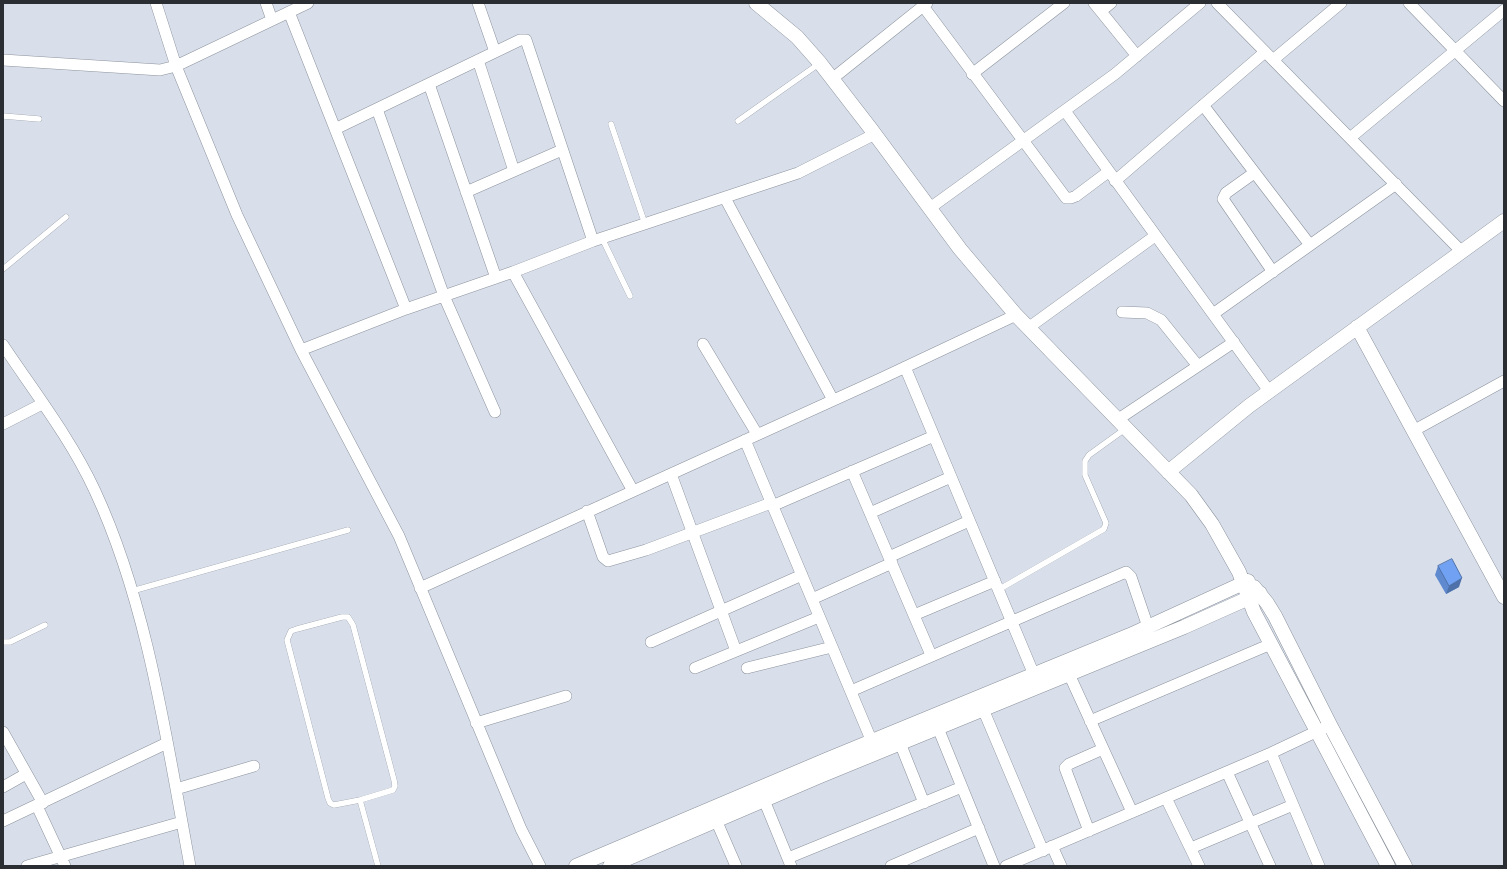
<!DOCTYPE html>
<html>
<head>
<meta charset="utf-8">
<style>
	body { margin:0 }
	#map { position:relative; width:1507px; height:869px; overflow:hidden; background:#d8dfeb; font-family:Signika,sans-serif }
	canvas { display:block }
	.frame { position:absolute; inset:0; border:4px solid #2a2d31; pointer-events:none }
</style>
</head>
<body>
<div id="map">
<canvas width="1507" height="869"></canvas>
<div class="frame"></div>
</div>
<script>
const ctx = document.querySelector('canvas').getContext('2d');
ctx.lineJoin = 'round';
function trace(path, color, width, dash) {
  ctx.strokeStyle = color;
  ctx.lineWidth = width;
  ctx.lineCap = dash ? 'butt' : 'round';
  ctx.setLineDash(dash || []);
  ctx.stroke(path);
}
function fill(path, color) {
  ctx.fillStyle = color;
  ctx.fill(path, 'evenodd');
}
const service = new Path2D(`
	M3 116 39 119
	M738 121 820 63
	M611 124 645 224
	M602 238 630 296
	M3 269 66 217
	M998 590 1104 529 1106 523 1085 475V461L1089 455 1125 429
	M132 591 348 530
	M3 642H10L45 625
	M360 800 334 805 330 803 328 798 287 640 291 631 297 629 342 617H348L353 625 394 780 395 786 393 790 360 800 378 866`);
const minor = new Path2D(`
	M156 3 176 66 237 215 301 350 399 536 521 829 540 866
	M266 3 272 20
	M478 3 495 52
	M1094 3 1137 56
	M1217 3 1461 251
	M1409 3 1504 101
	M923 6 1066 198H1071L1076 196 1108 172
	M1101 11 1111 3
	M289 12 406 309
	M3 60 160 70 176 66 308 3
	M478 60 514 171
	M1273 60 1341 3
	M972 74 1064 3
	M832 79 927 3
	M429 84 496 278
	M1203 105 1310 245
	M377 109 444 296 495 412
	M1065 111 1269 391
	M335 129 520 40H526L593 241
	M1350 138 1504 10
	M1254 173 1226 193 1223 199 1273 272
	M1115 181 1265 52
	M466 192 562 150
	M725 198 833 400
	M930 208 1115 74 1200 3
	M513 272 633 491
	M1122 312 1147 313 1161 320 1198 366
	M1213 314 1396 184
	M1028 328 1155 236
	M703 344 757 434
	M3 345C35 393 71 439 95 491 148 605 167 743 190 866
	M301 350 406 309 513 272 593 241 798 173 875 134
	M905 367 1037 682
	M1117 420 1234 342
	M3 424 42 404
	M1413 431 1504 381
	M745 440 875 749
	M852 471 931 655
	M671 474 736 651
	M772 506 934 436
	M587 511 603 557 608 561 646 550 771 503
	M870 513 951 477
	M889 557 969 521
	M420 588 880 379 1016 315
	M812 599 892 563
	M914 615 995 581
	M651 642 802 575
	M695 668 819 617
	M747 668 832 647
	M1069 674 1132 812
	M851 691 1126 572 1131 577 1148 627
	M983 709 1043 851
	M1090 721 1271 644
	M476 723 566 696
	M938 728 994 866
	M3 732 43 803
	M900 743 924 803
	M1271 753 1319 866
	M1227 772 1270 866
	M3 787 26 774
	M176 789 254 766
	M1166 798 1199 866
	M764 800 791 866
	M37 806 65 866
	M713 813 736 866
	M3 821 167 743
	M1089 831 1065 768 1069 764 1103 749
	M1052 846 1061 866
	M1191 848 1293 805
	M788 858 962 787
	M27 866 182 822
	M891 866 979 828
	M1006 866 1271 753 1324 728`);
const tertiary = new Path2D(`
	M756 3 797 37 820 63 871 129 960 249 1016 315 1191 495 1212 524 1239 572 1254 612 1388 866
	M1357 327 1504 597
	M1168 472 1249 406 1504 221
	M1254 587 1267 603 1275 616 1330 725 1405 866
	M576 866 826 760 1130 635 1248 581
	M610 866 820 776 1184 627 1260 593`);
const wall = new Path2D(`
	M1438 566 1459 587 1446 594 1435 575Z`);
const shadedWall = new Path2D(`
	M1462 578 1459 587 1446 594 1449 586Z`);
const building = new Path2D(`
	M1452 559 1462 578 1449 586 1438 566Z`);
trace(service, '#8c939d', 6);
trace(minor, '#8c939d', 12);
trace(tertiary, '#8c939d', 15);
trace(service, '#fff', 5.5);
trace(minor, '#fff', 11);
trace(tertiary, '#fff', 14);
fill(wall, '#608ad0');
fill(shadedWall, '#4e71a9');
fill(building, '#70a1f2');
trace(building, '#4e71a9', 1);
</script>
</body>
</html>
